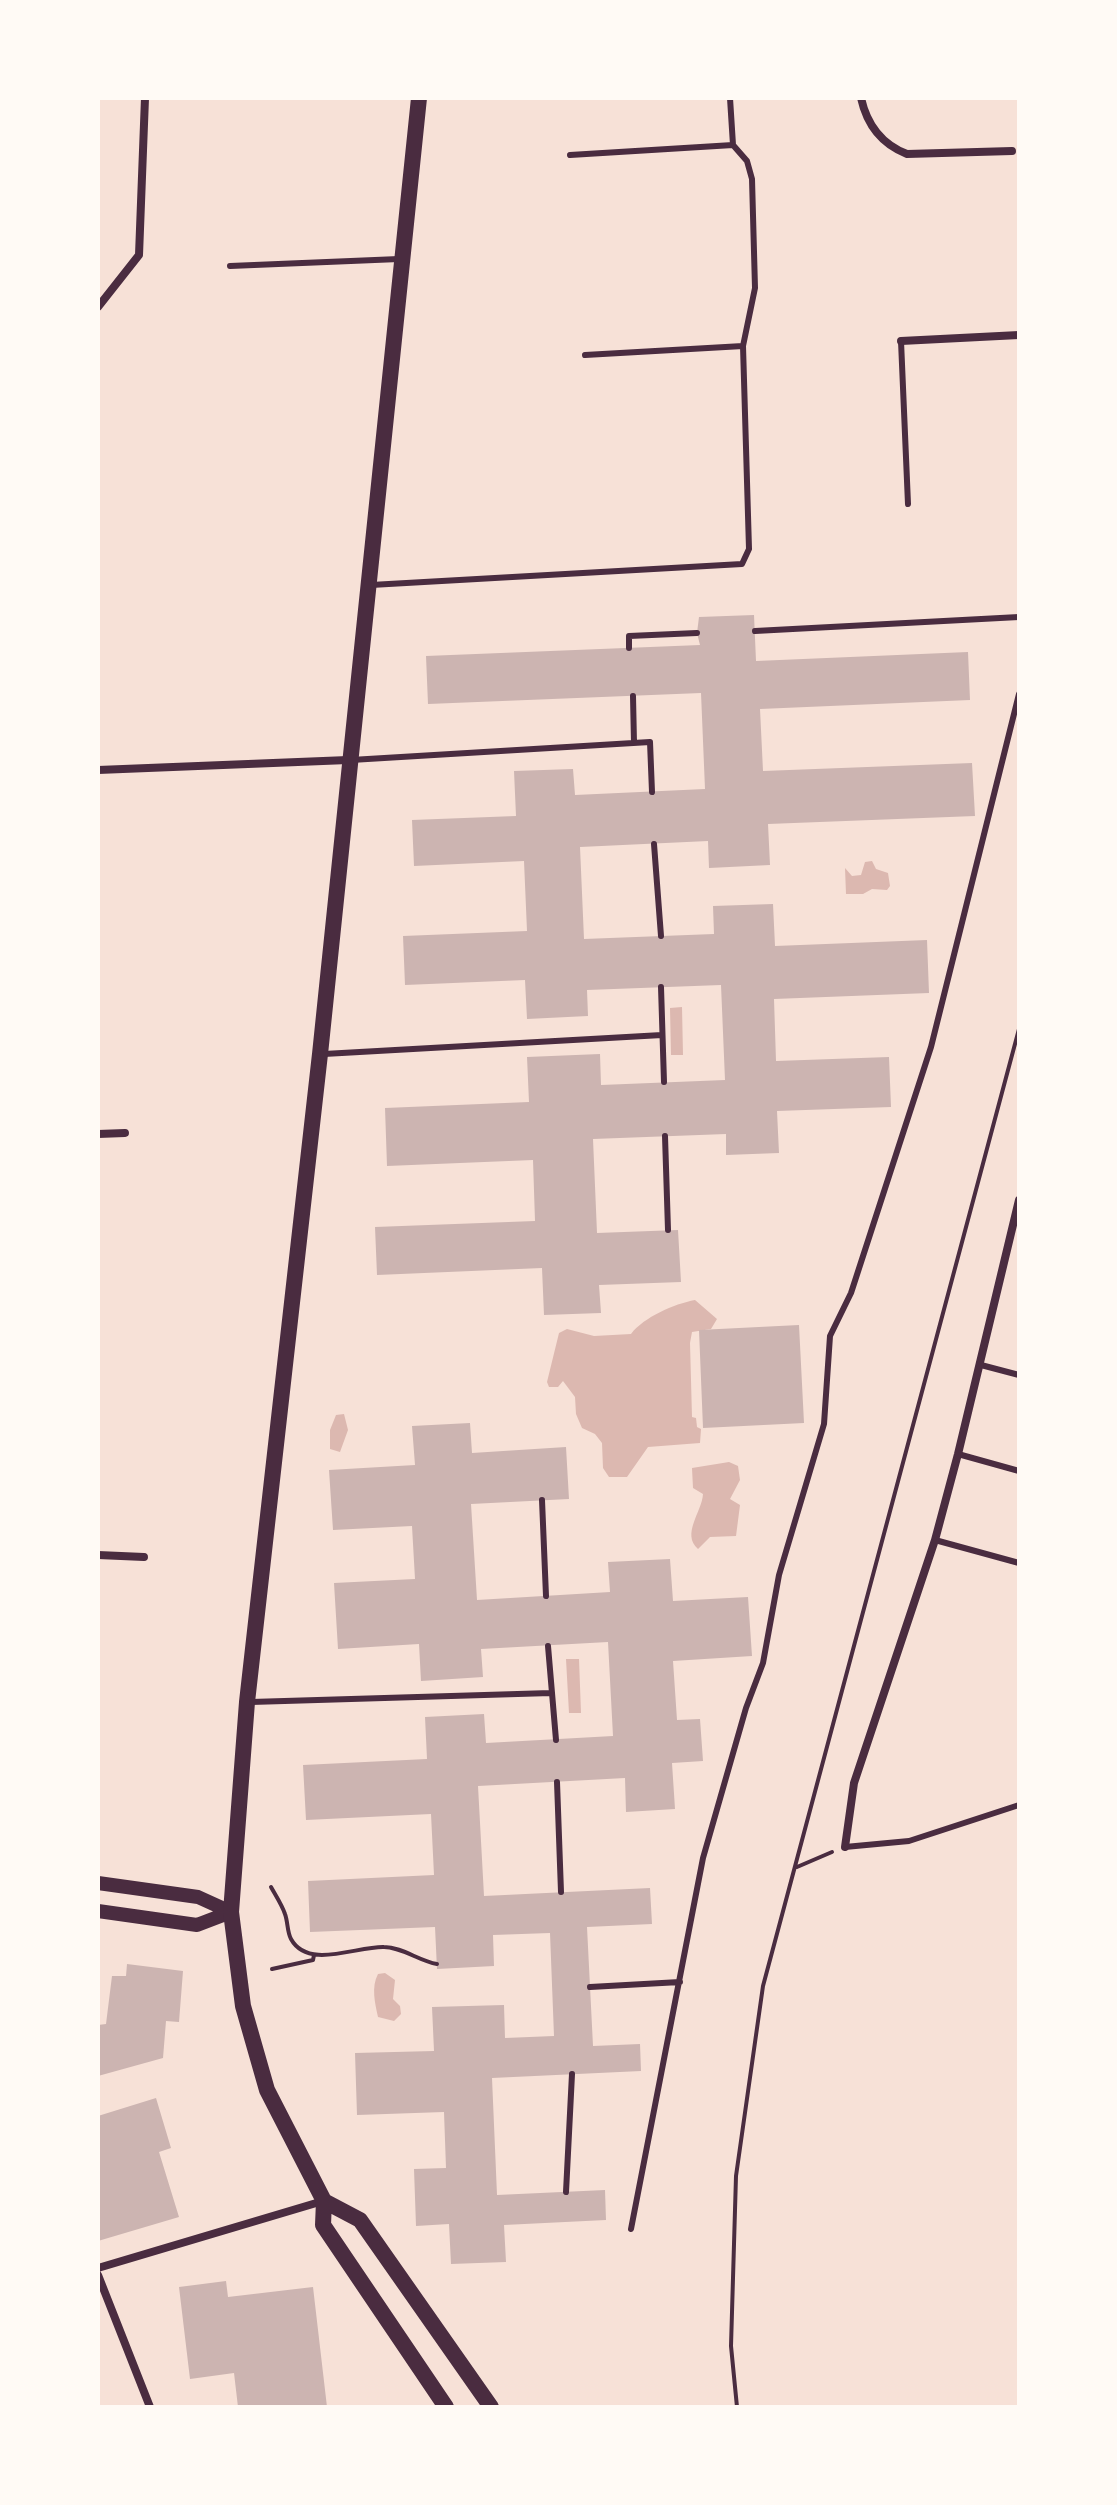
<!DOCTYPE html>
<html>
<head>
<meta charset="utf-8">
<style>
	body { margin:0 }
	#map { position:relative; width:1117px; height:2505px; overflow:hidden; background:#f7e1d7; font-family:"Archivo Narrow",sans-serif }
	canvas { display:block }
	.frame { position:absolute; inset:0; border:100px solid #fffaf5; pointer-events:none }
</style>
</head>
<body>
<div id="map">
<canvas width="1117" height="2505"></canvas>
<div class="frame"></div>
</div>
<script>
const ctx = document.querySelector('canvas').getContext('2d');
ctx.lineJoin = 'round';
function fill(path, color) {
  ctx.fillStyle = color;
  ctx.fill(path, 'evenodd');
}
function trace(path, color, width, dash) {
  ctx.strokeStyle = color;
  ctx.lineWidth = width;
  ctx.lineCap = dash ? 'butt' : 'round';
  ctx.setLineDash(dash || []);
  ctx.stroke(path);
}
const water = new Path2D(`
	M872 861 876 869 888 873 890 886 887 890 872 889 863 894H846L845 868 852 876 861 875 865 862Z
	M682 1007 683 1055H671L670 1008Z
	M695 1300 717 1319 711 1329 692 1332 690 1343 692 1417 696 1418 697 1427 701 1429 700 1443 648 1447 627 1477H609L603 1468 602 1443 595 1434 582 1428 576 1414 575 1397 563 1381 558 1387H549L547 1382 559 1333 567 1329 594 1336 631 1334C644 1317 674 1304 695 1300Z
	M344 1414 348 1430 340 1452 330 1449V1430L336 1415Z
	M729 1462 738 1466 740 1480 730 1499 740 1505 736 1536 710 1537 698 1549C681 1534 702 1512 703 1494L693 1488 692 1468Z
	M566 1659H579L581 1713H569Z
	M385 1973 395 1980 393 1999 400 2006 401 2014 394 2021 378 2017C375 2003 371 1987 378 1974Z`);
const building = new Path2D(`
	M754 615 756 661 968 652 970 700 760 709 763 771 972 763 975 816 768 824 770 865 709 868 708 841 580 847 584 939 714 934 713 906 773 904 775 946 927 940 929 993 774 999 776 1061 889 1057 891 1107 777 1111 779 1153 726 1155V1134L593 1139 597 1233 678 1230 681 1282 599 1285 601 1313 544 1315 542 1268 377 1275 375 1227 535 1221 533 1160 387 1166 385 1108 529 1102 527 1057 600 1054 601 1085 725 1080 721 985 587 990 588 1016 527 1019 525 980 405 985 403 936 527 931 524 861 414 866 412 820 516 816 514 771 573 769 575 795 705 789 701 693 428 704 426 656 700 645 697 633 699 617Z
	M799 1325 804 1423 703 1428 699 1330Z
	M470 1423 472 1453 566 1447 569 1499 471 1504 477 1600 610 1592 608 1562 670 1559 673 1601 748 1597 752 1656 673 1661 677 1720 700 1719 703 1761 672 1763 675 1809 626 1812 625 1778 478 1786 484 1896 650 1888 652 1924 587 1927 593 2046 640 2044 641 2071 492 2078 497 2195 605 2190 606 2220 504 2225 506 2262 451 2264 449 2224 416 2226 414 2169 446 2168 444 2112 357 2115 355 2053 434 2051 432 2007 504 2005 505 2038 554 2036 550 1933 493 1935 494 1966 437 1969 435 1927 310 1932 308 1881 434 1875 431 1814 306 1820 303 1765 427 1759 425 1717 484 1714 486 1743 613 1736 608 1642 481 1649 483 1677 421 1681 419 1644 338 1649 334 1583 415 1579 412 1526 333 1530 329 1470 415 1465 412 1426Z
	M127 1964 183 1971 179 2022 166 2021 163 2058 98 2076V2025L106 2024 112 1976H126Z
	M156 2098 171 2148 159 2152 179 2217 98 2241V2116Z
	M226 2281 228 2297 313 2287 327 2407H238L234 2373 190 2379 179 2287Z`);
const path = new Path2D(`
	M797 1867 832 1852
	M271 1887C276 1896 282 1905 285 1914 288 1922 287 1932 291 1939 308 1970 357 1946 384 1947 402 1947 419 1961 437 1964
	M272 1969 313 1960 314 1955
	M737 2407 731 2346 736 2176 763 1986 1019 1029`);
const service = new Path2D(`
	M733 145 747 161 752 179 755 288 743 346
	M570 155 733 145 730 98
	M230 266 399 259
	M901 341 908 504
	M371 585 742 564 749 549 743 346 585 355
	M755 631 1019 617
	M629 648V636L697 633
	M633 696 634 743
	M351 760 650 742 652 792
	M654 844 661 936
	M661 987 664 1082
	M324 1054 662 1035
	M665 1136 668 1230
	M981 1365 1019 1375
	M958 1454 1019 1471
	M542 1500 546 1596
	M935 1540 1019 1563
	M548 1646 556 1740
	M251 1702 551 1693
	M557 1782 561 1892
	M845 1847 909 1841 1019 1805
	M590 1987 680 1982
	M566 2192 572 2074
	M631 2229 703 1858 746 1708 763 1663 779 1575 824 1424 830 1336 851 1293 931 1047 1019 694`);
const minor = new Path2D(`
	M861 98C867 125 881 144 907 154L1012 151
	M98 307 139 255 145 98
	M901 341 1019 335
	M98 770 348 760
	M98 1134 125 1133
	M98 1555 144 1557
	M845 1847 854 1783 935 1540 958 1454 1019 1200
	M98 2268 323 2201
	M98 2275 150 2407`);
const tertiary = new Path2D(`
	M98 1883 198 1897 231 1912
	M98 1911 197 1925 231 1912`);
const secondary = new Path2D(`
	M419 98 320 1054 247 1702 231 1912 243 2006 267 2090 324 2201 323 2225 446 2407
	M324 2201 360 2220 491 2407`);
fill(water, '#dcb8b0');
fill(building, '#ccb4b1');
trace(path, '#4a2c40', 4);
trace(service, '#4a2c40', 6);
trace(minor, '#4a2c40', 8);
trace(tertiary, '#4a2c40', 14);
trace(secondary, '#4a2c40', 16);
</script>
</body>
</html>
